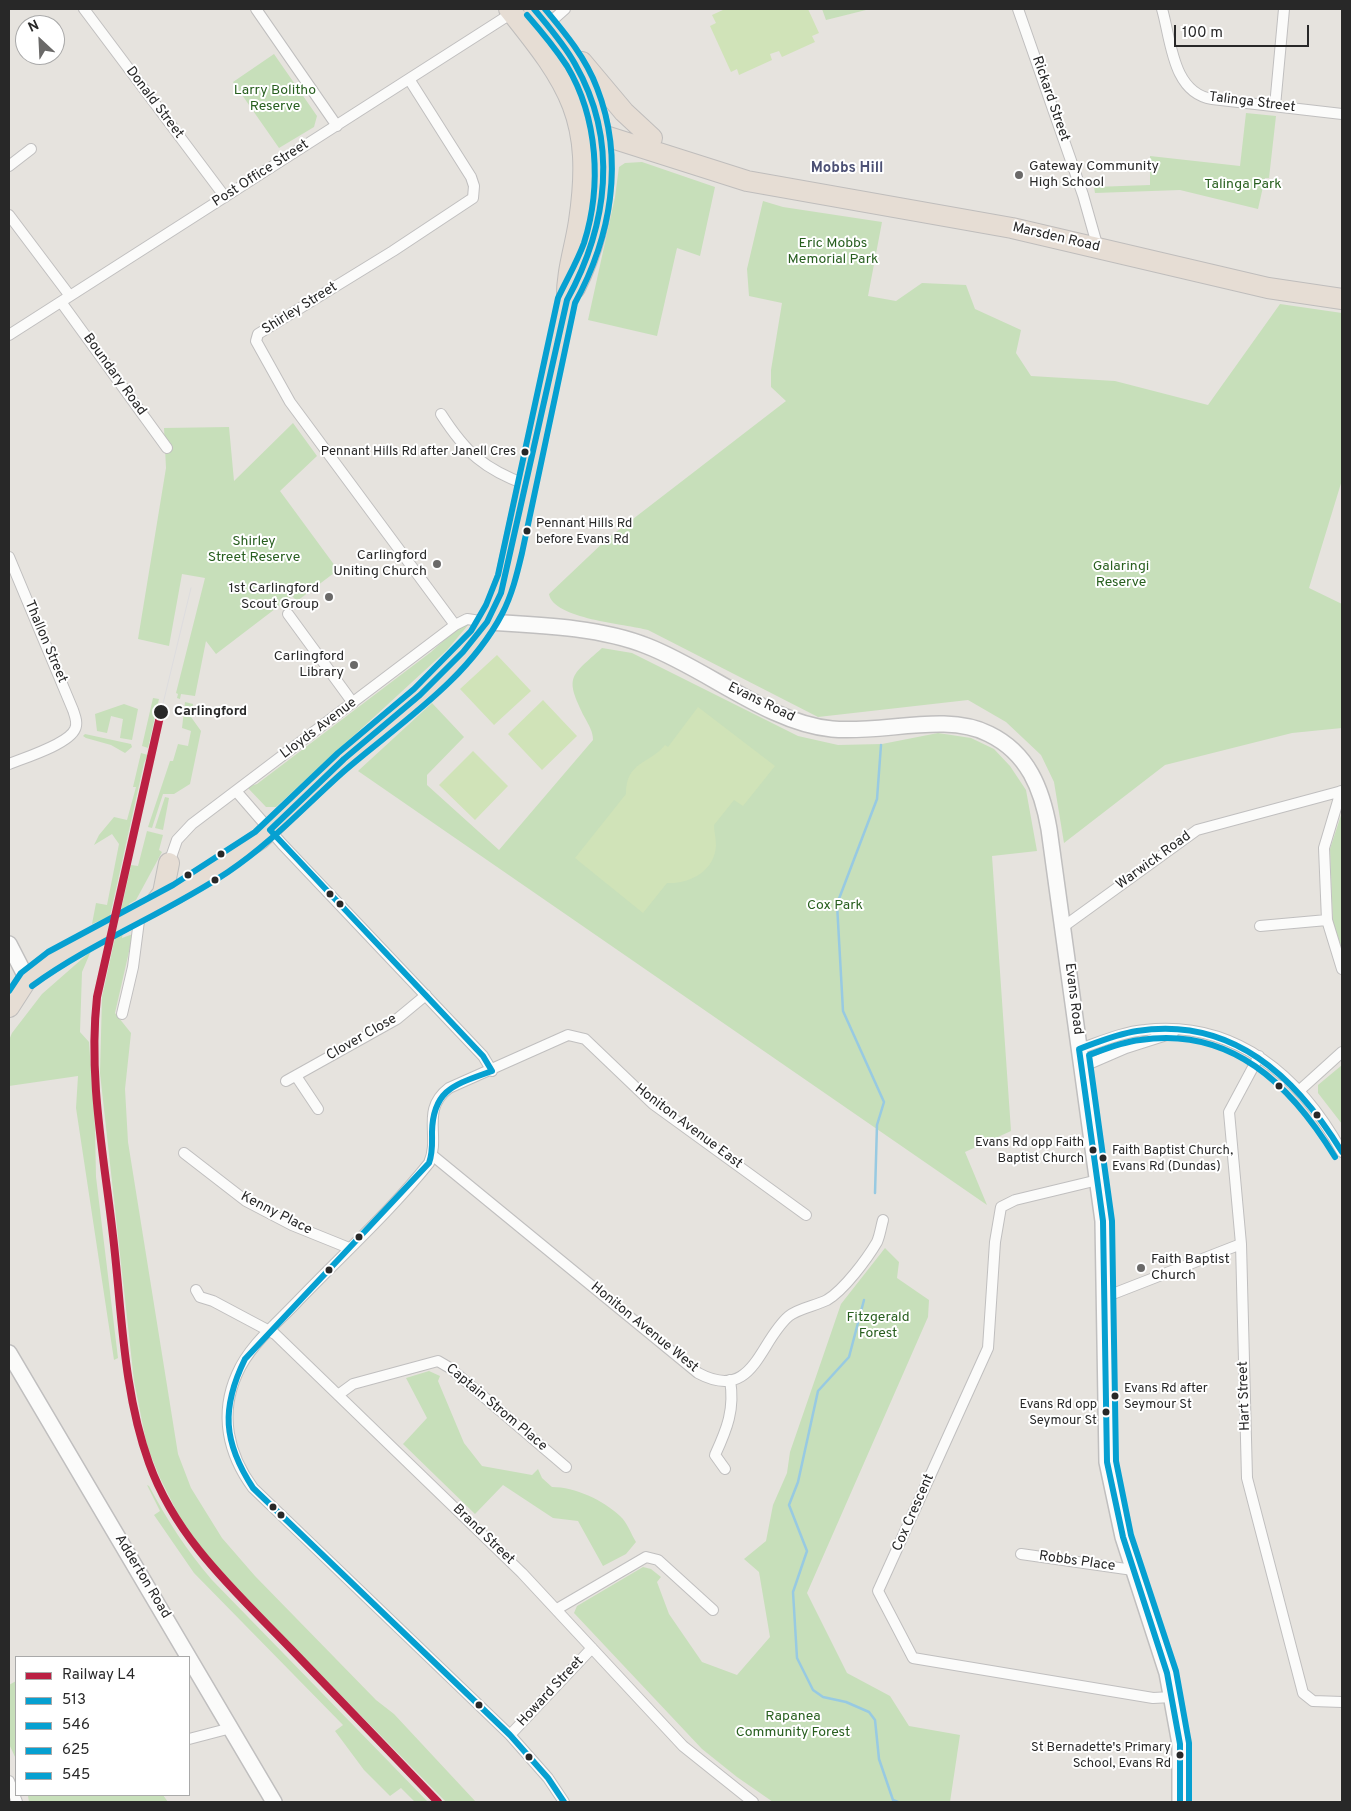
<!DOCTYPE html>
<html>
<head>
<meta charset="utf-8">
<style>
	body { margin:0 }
	#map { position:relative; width:1351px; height:1811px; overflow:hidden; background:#e6e3de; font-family:Overpass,sans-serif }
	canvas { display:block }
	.frame { position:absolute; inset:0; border:10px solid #282828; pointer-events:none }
	.legend { position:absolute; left:15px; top:1656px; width:175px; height:140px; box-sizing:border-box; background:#fff; border:1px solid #a9a9a9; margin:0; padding:6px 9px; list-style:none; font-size:15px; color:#282828 }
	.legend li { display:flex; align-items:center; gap:10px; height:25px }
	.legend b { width:25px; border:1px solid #a9a9a9 }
	.north { position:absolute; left:15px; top:15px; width:50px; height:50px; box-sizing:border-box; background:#fff; border:1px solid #a9a9a9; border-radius:50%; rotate:335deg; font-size:14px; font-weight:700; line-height:20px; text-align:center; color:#282828 }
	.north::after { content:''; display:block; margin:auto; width:18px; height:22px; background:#6a6968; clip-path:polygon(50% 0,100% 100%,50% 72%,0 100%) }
	.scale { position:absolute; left:1174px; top:25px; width:135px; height:22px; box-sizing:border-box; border:2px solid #282828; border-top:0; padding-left:6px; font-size:15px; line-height:18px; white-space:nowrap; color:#282828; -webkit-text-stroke:4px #fff; paint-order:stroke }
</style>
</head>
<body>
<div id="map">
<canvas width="1351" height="1811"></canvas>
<div class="frame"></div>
<ul class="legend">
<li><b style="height:6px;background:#bb2043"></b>Railway L4</li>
<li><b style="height:6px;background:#06a0d1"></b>513</li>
<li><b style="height:6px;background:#06a0d1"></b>546</li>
<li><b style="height:6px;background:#06a0d1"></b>625</li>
<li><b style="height:6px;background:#06a0d1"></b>545</li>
</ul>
<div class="north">N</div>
<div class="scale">100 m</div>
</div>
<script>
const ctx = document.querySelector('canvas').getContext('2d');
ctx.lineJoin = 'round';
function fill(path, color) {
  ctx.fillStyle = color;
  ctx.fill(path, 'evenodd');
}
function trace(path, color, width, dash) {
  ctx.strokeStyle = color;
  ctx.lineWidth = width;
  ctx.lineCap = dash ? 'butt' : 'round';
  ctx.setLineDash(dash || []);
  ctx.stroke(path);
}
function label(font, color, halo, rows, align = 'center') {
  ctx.font = font + ' Overpass,sans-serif';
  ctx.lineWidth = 4;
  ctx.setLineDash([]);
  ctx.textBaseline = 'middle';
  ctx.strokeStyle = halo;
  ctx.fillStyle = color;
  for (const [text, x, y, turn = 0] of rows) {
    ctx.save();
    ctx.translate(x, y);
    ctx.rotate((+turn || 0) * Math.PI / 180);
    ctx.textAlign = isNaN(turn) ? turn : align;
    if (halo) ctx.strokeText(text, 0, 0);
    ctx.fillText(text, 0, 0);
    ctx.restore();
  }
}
const green = new Path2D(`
	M822 9H865L866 10 826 20Z
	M274 54 317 116 314 127 279 148 233 82Z
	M1246 113 1276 116 1269 178H1265L1258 209 1180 190 1095 193 1094 187 1150 185V156L1240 166Z
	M642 162 715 187 700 256 677 248 657 336 588 320 615 197 619 167 625 163Z
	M763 201 783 207 882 222 868 296 896 301 922 283 966 285 975 309 1021 330 1016 353 1031 376 1115 381 1208 405 1280 304 1342 313V480L1309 588 1342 604V728L1292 733 1165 765 1064 843 1054 782 1041 755 1006 722 968 700 818 717 648 630C626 624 553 619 549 594L607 539 786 401 771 387V370L782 303 749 296 747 269Z
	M293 423 317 456 280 491 338 570 297 601 292 596 216 654 206 641 195 696 181 694 180 699 177 698 178 694 176 693 205 578 182 574 169 646 138 639 166 468 164 428 229 427 234 481Z
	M469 624 447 650 276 807H266L247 787 257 784 431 652 461 625Z
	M602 648 632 653 798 736 838 745 882 744 938 733 971 738 994 749 1010 766 1026 790 1037 851 992 856 1011 1131 965 1152 987 1205 358 771 432 703 464 737 427 775V785L499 850 593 740C593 731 589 726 585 718 564 676 570 677 602 648Z
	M153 698 159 699 148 748 142 746Z
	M185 702 193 704 191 717 201 731 190 784 174 794 166 835 174 794H163L152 828 148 827 170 761H173L178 744 188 746 191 731 182 728Z
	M124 704 138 709 132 740 120 738 123 719 111 716 107 733 97 731 95 714Z
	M85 734 131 744 132 747 125 753 111 745 86 738 83 736Z
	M141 753 148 755 144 763 110 916 92 924 96 903 107 905 119 844 112 834 94 845 99 835 114 817 127 820 136 787H133Z
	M165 797 169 798 163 830 155 828Z
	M1342 812V950L1333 924 1330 849Z
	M147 831 163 835 159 850 162 852 136 900 129 904 122 938 133 934 115 1013 131 1033 125 1089 128 1142 178 1454 191 1488 222 1538 255 1576 376 1700 394 1714 476 1802H446L217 1569 182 1522 160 1478 147 1446 134 1381 100 1073 102 997 131 865 138 866Z
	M91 951 82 972 80 1032 89 1042 95 1128 96 1177 118 1358 114 1360 76 1108 78 1076 9 1086V1040L12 1033 42 994Z
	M1342 1065V1124L1318 1093V1085Z
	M885 1248 899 1262 897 1278 929 1300 928 1317 807 1593 847 1673 890 1696 909 1726 960 1735 950 1802H773L737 1777 702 1749 574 1613 577 1606 643 1567 651 1569 661 1577 657 1582 669 1614 702 1662 737 1675 770 1637 759 1572 744 1559 766 1541 773 1505 787 1473 790 1452 841 1304Z
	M429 1371 440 1376 438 1381 464 1443 482 1466 532 1475 538 1469 542 1478 552 1487C575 1487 603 1500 620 1516 627 1522 631 1534 636 1542L626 1554 603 1566 578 1521 553 1518 503 1485 475 1514 403 1444 427 1418 406 1378Z
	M147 1485 149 1486C167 1520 187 1551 212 1580L428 1802H415L401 1788 390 1796 364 1770 335 1731 343 1725 194 1573 154 1515 160 1511Z
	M16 1681V1759L9 1744V1685Z
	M163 1795 168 1802H29L28 1796Z`);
const pitch = new Path2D(`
	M725 9H808L819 33 812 36 815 42 782 57 779 51 770 54 772 60 739 75 737 69 731 72 710 26 716 23 712 15Z
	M497 655 531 691 494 725 460 689Z
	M543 700 577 736 542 770 508 734Z
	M698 707 775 766 743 806 734 800 714 825C714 831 716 839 716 845 715 871 690 884 667 883L643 913 575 858 626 794C626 761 650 764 665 745L668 747Z
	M473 751 508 786 475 820 439 785Z`);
const stream = new Path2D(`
	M875 1193 877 1125 884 1102 843 1011 837 904 877 799 881 745
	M864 1300 849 1357 818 1391 798 1482 789 1505 807 1551 793 1592 797 1658 813 1690 823 1697 846 1702 869 1712 875 1720 879 1759 893 1800 898 1802`);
const street = new Path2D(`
	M84 9 225 197
	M256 9 337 126
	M1018 9 1083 195 1098 248
	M1162 9C1171 39 1172 93 1212 99L1342 114
	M547 25 565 9
	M409 79 471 177 474 186 473 198 393 251 258 334 256 341 290 402 455 625
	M1275 106 1284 9
	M9 166 31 149
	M9 215 70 296
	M61 302 167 448
	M9 335 512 13
	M441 414C466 453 484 469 527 485
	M9 557 73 710C75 716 78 723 75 729 69 744 24 758 9 764
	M288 614 353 703
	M236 791 282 844 483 1056 492 1071
	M1341 791 1324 848 1327 920 1342 969
	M169 863 177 840 192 824 455 625 467 619 487 622
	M1260 926 1327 920
	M1063 927 1197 830 1342 791
	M122 1014 133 967 140 913
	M1079 1049C1100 1042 1122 1032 1145 1030 1236 1020 1301 1077 1342 1152
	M1259 1056 1229 1112 1241 1244 1247 1478 1303 1693 1313 1701 1342 1702
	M1082 1067 1126 1048 1173 1033
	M296 1076 318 1109
	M286 1081 397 1019 426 995
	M1300 1090 1342 1052
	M184 1153 246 1201 292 1225 349 1248
	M432 1155 698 1373C754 1403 759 1341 789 1316 799 1308 815 1306 827 1300 844 1290 867 1259 877 1242 880 1235 881 1227 883 1220
	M1098 1180 1015 1200 1001 1207 995 1242 988 1348 878 1591 913 1658 1153 1698 1172 1697
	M196 1290 200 1297 213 1301 275 1334 522 1573 683 1746 753 1802
	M1105 1297 1241 1244
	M338 1395 353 1384 438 1361 450 1368 566 1467
	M725 1469 715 1455C727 1429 735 1409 730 1380
	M1021 1554 1133 1570
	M557 1609 646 1557 658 1560 713 1610
	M510 1735 592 1648
	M189 1739 231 1728
	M9 1781 17 1802
	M564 1802 548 1778 510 1735 253 1488C228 1454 219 1414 237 1374 249 1346 275 1325 295 1304 340 1257 389 1213 429 1163 441 1136 420 1110 449 1088L568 1035 585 1039 653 1104 806 1215`);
const secondary = new Path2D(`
	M487 622C538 625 600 627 647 646 707 669 769 723 832 729 882 734 946 712 989 734 1028 753 1042 789 1049 829L1103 1221 1107 1462 1123 1537 1167 1673 1180 1744V1802
	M9 944 27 979
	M9 1353 274 1802`);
const highway = new Path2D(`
	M534 9C548 26 563 44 575 64 617 130 609 220 575 288
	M582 62 624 112 652 138
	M576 114 587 127 596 133 747 181 1012 228 1268 288 1342 299
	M153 906 163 893 169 863
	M9 1007 27 979 53 959 177 893 260 839 344 759 420 695 478 636 494 609 506 577 567 300C566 273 575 248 579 221 594 119 570 85 509 9`);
const tram = new Path2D(`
	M161 712 191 588`);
const bus1 = new Path2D(`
	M270 830 344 759 420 695 463 652 487 622 501 593 567 300C608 225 619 141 575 64 564 44 548 26 534 9
	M270 830 483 1056 492 1071
	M492 1071C457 1084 433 1088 432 1132 432 1143 433 1152 429 1163L245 1359C221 1408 223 1442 253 1488L510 1735 548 1778 564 1802
	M1180 1802V1744L1167 1673 1123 1537 1107 1462 1103 1221 1079 1049C1098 1042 1117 1034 1137 1031 1232 1016 1296 1077 1342 1152`);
const bus2 = new Path2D(`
	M32 986C94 941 165 914 228 872 270 844 304 807 342 773 397 725 467 681 502 614 512 595 517 574 522 553L575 303C611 237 625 160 597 88 586 58 565 33 545 9`);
const bus3 = new Path2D(`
	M9 991 21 973 48 952 173 885 255 832 338 753 414 689 471 631 486 605 498 575 558 298C567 279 577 262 584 243 602 186 598 118 567 66 555 48 541 31 527 15`);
const bus4 = new Path2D(`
	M1189 1802V1743L1176 1671 1131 1535 1116 1461 1112 1221 1089 1055C1105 1049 1122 1042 1140 1040 1231 1026 1291 1085 1335 1157`);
const rail1 = new Path2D(`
	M161 712 97 997C88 1078 104 1156 113 1236 122 1312 123 1391 149 1463 176 1539 236 1592 291 1649 340 1700 389 1751 438 1802`);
const markers = [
	[1019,175,5,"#6a6968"],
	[525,452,4.5,"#282828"],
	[527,531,4.5,"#282828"],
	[437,564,5,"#6a6968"],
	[329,597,5,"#6a6968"],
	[354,665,5,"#6a6968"],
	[161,712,8,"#282828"],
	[221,854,4.5,"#282828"],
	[188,875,4.5,"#282828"],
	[215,880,4.5,"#282828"],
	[330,894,4.5,"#282828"],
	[340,904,4.5,"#282828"],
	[1279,1086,4.5,"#282828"],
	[1317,1115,4.5,"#282828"],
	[1093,1150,4.5,"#282828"],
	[1103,1158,4.5,"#282828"],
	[359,1237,4.5,"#282828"],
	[1141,1268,5,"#6a6968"],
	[329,1270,4.5,"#282828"],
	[1115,1396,4.5,"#282828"],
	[1106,1412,4.5,"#282828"],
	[273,1507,4.5,"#282828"],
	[281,1515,4.5,"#282828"],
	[479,1705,4.5,"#282828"],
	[1180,1755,4.5,"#282828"],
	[529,1757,4.5,"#282828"]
];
const busNames = [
	["Pennant Hills Rd after Janell Cres",516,452],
	["Pennant Hills Rd",536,524,"left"],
	["before Evans Rd",536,540,"left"],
	["Evans Rd opp Faith",1084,1143],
	["Baptist Church",1084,1159],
	["Faith Baptist Church,",1112,1151,"left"],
	["Evans Rd (Dundas)",1112,1167,"left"],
	["Evans Rd after",1124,1389,"left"],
	["Seymour St",1124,1405,"left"],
	["Evans Rd opp",1097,1405],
	["Seymour St",1097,1421],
	["St Bernadette's Primary",1171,1748],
	["School, Evans Rd",1171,1764]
];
const parkNames = [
	["Larry Bolitho",275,91],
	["Reserve",275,107],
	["Talinga Park",1243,185],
	["Eric Mobbs",833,244],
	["Memorial Park",833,260],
	["Shirley",254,542],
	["Street Reserve",254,558],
	["Galaringi",1121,567],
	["Reserve",1121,583],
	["Cox Park",835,906],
	["Fitzgerald",878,1318],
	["Forest",878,1334],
	["Rapanea",793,1717],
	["Community Forest",793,1733]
];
const streetNames = [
	["Rickard Street",1050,99,71],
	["Donald Street",154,103,53],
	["Talinga Street",1252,103,7],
	["Post Office Street",261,174,-33],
	["Marsden Road",1056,238,13],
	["Shirley Street",300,309,-32],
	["Boundary Road",114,375,54],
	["Thallon Street",45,642,67],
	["Evans Road",761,703,26],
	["Lloyds Avenue",319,729,-37],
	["Warwick Road",1154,861,-36],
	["Evans Road",1073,999,83],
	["Clover Close",362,1038,-30],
	["Honiton Avenue East",688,1127,37],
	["Kenny Place",276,1214,27],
	["Honiton Avenue West",644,1328,39],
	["Hart Street",1245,1396,-92],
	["Captain Strom Place",496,1408,40],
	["Cox Crescent",914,1513,-66],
	["Brand Street",483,1535,44],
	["Robbs Place",1077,1562,8],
	["Adderton Road",142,1577,59],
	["Howard Street",551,1692,-47]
];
const poiNames = [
	["Gateway Community",1029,167,"left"],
	["High School",1029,183,"left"],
	["Carlingford",427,556],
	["Uniting Church",427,572],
	["1st Carlingford",319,589],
	["Scout Group",319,605],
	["Carlingford",344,657],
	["Library",344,673],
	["Faith Baptist",1151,1260,"left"],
	["Church",1151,1276,"left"]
];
const stopNames = [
	["Carlingford",174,712]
];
const neighbourhoodNames = [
	["Mobbs Hill",847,169]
];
fill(green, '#c7dfba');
fill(pitch, '#d0e3b8');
trace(stream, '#98cae2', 2.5);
trace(street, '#c0bfbf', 12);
trace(secondary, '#c0bfbf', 18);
trace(highway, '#bfbdbc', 22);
trace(street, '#fbfbfa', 10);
trace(secondary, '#fbfbfa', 15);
trace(highway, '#e6ddd4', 20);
trace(tram, '#dddcde', 1);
trace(bus1, '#06a0d1', 6);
trace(bus2, '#06a0d1', 6);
trace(bus3, '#06a0d1', 6);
trace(bus4, '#06a0d1', 6);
trace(rail1, '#bb2043', 8);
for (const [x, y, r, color] of markers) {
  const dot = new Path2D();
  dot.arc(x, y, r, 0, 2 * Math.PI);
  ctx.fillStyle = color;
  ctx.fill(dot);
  trace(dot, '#fff', 2);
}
label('13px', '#282828', '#fff', busNames, 'right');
label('14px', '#285f1f', '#fff', parkNames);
label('14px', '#282828', '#fff', streetNames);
label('14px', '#282828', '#fff', poiNames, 'right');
label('bold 14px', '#282828', '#fff', stopNames, 'left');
label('bold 15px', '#4d5175', '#fff', neighbourhoodNames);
</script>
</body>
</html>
